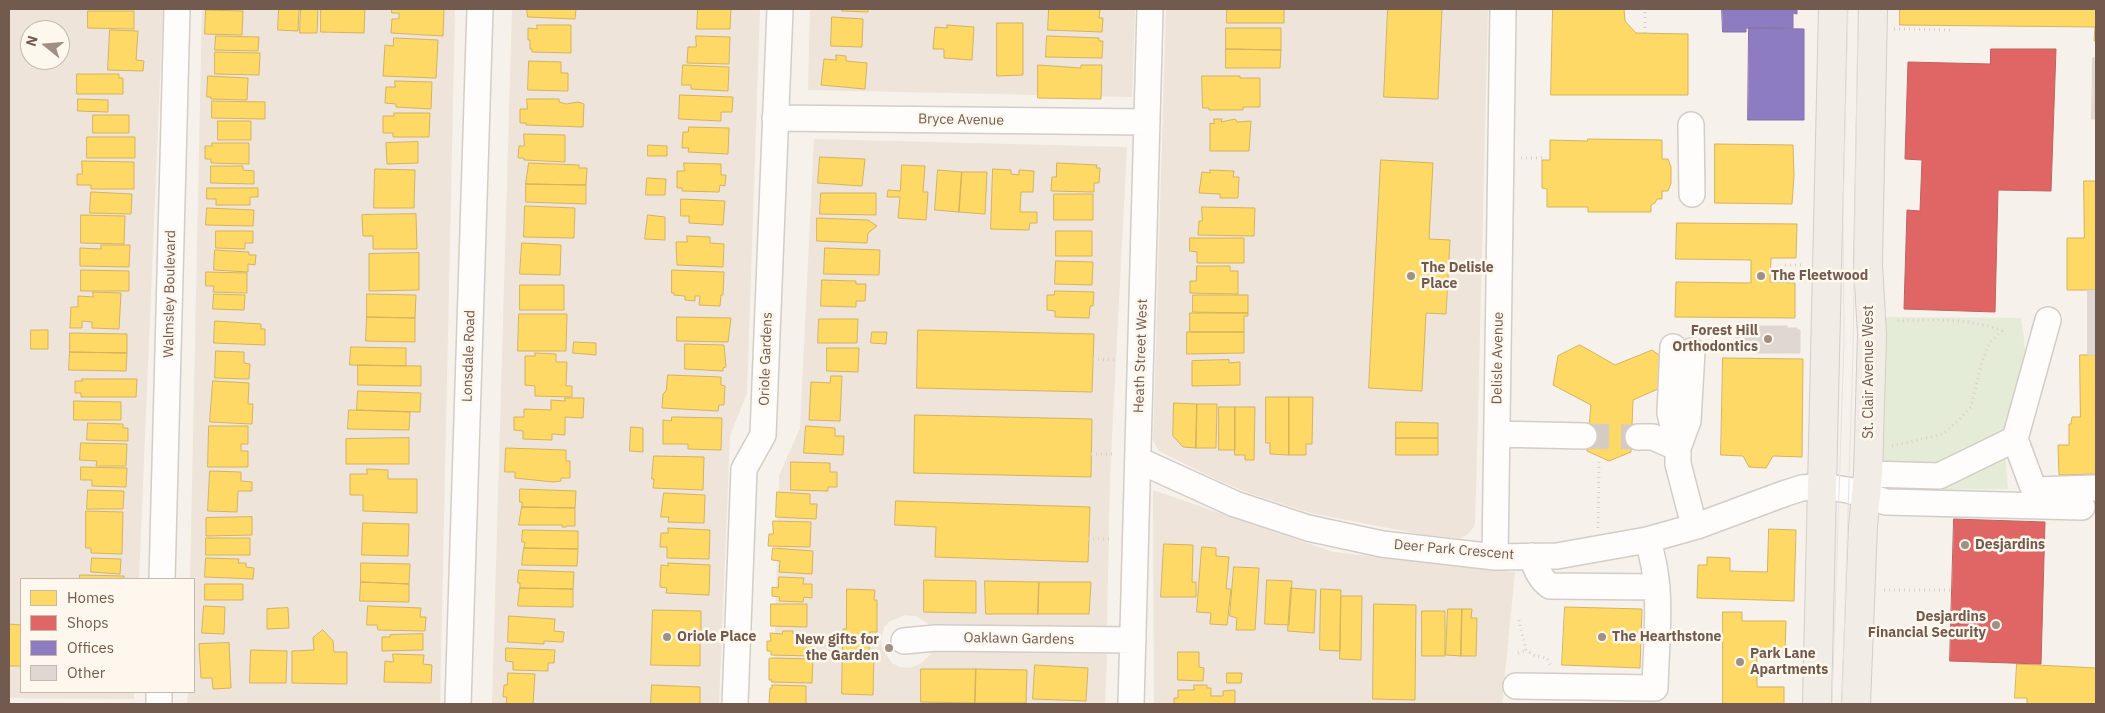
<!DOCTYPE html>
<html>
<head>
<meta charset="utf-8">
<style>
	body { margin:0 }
	#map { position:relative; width:2105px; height:713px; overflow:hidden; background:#f6f1eb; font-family:"IBM Plex Sans",sans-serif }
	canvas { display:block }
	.frame { position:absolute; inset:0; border:10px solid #725a4e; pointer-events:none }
	.legend { position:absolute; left:20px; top:578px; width:175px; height:115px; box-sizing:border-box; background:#fdf7ed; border:1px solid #c5b8ad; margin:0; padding:6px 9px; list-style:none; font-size:15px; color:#725a4e }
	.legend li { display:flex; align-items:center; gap:10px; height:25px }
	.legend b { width:25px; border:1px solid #c5b8ad }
	.north { position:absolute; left:20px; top:20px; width:50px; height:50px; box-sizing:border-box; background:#fdf7ed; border:1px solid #c5b8ad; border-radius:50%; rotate:287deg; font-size:14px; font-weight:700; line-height:20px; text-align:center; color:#725a4e }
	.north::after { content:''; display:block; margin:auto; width:18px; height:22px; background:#a08f85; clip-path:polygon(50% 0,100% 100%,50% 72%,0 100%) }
</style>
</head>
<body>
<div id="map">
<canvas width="2105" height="713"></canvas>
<div class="frame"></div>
<ul class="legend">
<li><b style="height:14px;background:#ffd966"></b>Homes</li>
<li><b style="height:14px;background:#e06666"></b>Shops</li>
<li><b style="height:14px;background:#8e7cc3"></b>Offices</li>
<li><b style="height:14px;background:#dfd7d1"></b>Other</li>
</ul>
<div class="north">N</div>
</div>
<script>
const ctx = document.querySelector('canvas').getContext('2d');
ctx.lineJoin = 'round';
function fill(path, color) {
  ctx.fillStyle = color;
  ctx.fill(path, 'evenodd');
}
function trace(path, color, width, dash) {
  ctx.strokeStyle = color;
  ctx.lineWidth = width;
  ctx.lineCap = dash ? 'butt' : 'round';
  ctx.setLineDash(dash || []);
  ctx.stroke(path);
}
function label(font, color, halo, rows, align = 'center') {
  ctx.font = font + ' "IBM Plex Sans",sans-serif';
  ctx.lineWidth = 5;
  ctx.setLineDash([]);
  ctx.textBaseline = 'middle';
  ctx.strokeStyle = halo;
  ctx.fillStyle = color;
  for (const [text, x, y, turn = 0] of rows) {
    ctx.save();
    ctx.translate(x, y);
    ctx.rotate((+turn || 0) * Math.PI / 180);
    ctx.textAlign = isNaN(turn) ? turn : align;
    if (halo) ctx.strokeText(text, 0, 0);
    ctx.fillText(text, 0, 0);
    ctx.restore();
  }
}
const residential = new Path2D(`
	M9 9H163L139 579H21V692H134V699L9 698ZM30 30H60V60H30Z
	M202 9H455L440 704H187L188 692H194V579H190Z
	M512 9H760L747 393 730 436 719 704H492Z
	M810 9H1135L1132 97 808 90Z
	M1166 9H1488L1477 455 1475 521 1474 527 1467 535 1460 538 1424 535 1311 513 1252 494 1222 482 1159 451 1153 441Z
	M814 139 1127 147 1110 475 1107 626 1101 629 935 628 916 616 905 615 890 621 884 627 881 641 883 650 892 663 900 667 910 668 920 664 935 650 1107 654 1105 704H773L779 476 800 428Z
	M1153 490 1333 552 1515 572 1502 704H1154Z`);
const green = new Path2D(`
	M1883 317 2021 318 2026 354 2004 437 2008 489 1877 490Z`);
const homes = new Path2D(`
	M279 9H299L298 31 278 30Z
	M301 9H318L317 33H300Z
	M321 9H365L364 33 321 32Z
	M392 9H444L443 36 391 33 392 19H399V13H392Z
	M527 9H576L575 19 528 17Z
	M698 9H731L730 29H697Z
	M842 9H868V12L842 11Z
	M1049 9H1100L1099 18H1103L1102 32 1048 30Z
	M1227 9H1284V23H1227Z
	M1388 9H1442L1438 99 1384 97Z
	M1553 9H1624L1625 21 1636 33 1688 34V95H1551Z
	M1900 9H2096V41H2094L2095 27 1900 25Z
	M206 10 243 11 242 35 205 34Z
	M88 11H134V29L88 28Z
	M832 17 863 19 862 47 831 46Z
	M997 23H1023V75L997 76Z
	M537 25H571V53L532 52V49H530V40H528V28L537 29Z
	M947 25 974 27 972 60 944 58V49H933L935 27 947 28Z
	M1226 28H1281V50L1226 49Z
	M110 30 138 31 136 60 144 61 143 71 108 70Z
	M216 36 259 37 258 51 215 50Z
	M696 36 730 37 729 64 687 63 688 47H696Z
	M1047 36 1099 38V41H1103L1102 58 1046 57Z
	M394 38 438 40 436 78 383 76 385 45 393 46Z
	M1226 49 1281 50 1280 68H1226Z
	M215 52 260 53 259 75 215 74Z
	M836 55 846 56V61L867 63 865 89 821 85 824 59 836 60Z
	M529 61 561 62V73H568V91L528 90Z
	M683 65 729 67 728 91 691 89V85H682Z
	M1038 65 1081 68V65H1102L1101 99 1038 98Z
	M77 74H119V78H123V94H77Z
	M208 76 248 78 247 100 211 99V97H207Z
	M1202 76H1240V78H1260V107H1243V110H1209V108H1203Z
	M395 81 432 82 431 109 396 107V104L385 103 386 87H395Z
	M680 95 733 97 732 112H721V121L679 119Z
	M78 99 108 100V112L78 111Z
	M527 99H559V102L566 104 578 102 584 104 583 127 526 125V123H520V109H527Z
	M212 101 265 102V119L212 118Z
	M394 113H430L429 137H393V133H383V116H394Z
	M93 115H129V133H93Z
	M1214 119H1222L1221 122 1235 119 1237 122 1251 121 1249 151H1210V123L1214 124Z
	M218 121H251V140H218Z
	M689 127 729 128 728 154 688 152 689 148H682L683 132H688Z
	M524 134 565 135V162L524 160V158H518L519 146H524Z
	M87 137H135V158H87Z
	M1588 139 1662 140V159H1668L1671 167V183L1668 191H1662V199H1657L1655 203 1651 205V212H1588V207H1547V189L1542 188V160H1550V140L1587 141Z
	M418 142V163L387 164 386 143Z
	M212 143H249V164L211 163V159H205V146H212Z
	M1715 144 1793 145 1794 175 1792 204 1715 203Z
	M648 145 667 146V156H648Z
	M820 157 865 159 862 186 818 183Z
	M1381 160 1433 163 1429 239 1450 240 1446 314 1426 313 1422 391 1369 388Z
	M82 161 134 162V189H91V185H77V174H82Z
	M529 163 579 165V168H587L586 185 526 184Z
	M684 163 721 164V175H726L725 186 720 185 719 192 682 191V188H677V171H684Z
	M1057 163 1097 165 1096 168H1100L1099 183H1094V192L1051 191 1052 177H1056Z
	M902 165 925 166 923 192H928L926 220 898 218 900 197H887L888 190 900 191Z
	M211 166H243V170L254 171V184L211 183Z
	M375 169 415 170 414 208H374Z
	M993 169 1011 170V174L1019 175V170L1034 171 1033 192H1021L1020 212H1037V223H1030L1029 230 991 229Z
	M938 170 962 172 959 212 935 210Z
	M1210 170 1234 171 1233 177H1239L1238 198H1220V194L1199 193 1202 172 1210 173Z
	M962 172H987L985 214 959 212Z
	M647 178 666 179 665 195H646Z
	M2084 181H2096V290H2067V238H2084Z
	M526 184 586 185V204L526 202Z
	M207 188H258V197H250V205H216V199H207Z
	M91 192 132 194 131 214 90 213Z
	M821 193H876V215L820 214Z
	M1054 194H1093V220H1054Z
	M681 199 725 201 723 225 689 223V216H681Z
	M525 206 575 208 574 238 524 237Z
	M1202 207 1255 208 1254 236 1198 235 1199 221H1202Z
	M207 208 254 210 253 226 206 225Z
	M416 214 417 249H373V236H363L362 215Z
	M81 215 125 216 124 244 81 243Z
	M648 215 665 217V240L645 239Z
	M817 218 868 220 877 226 868 233 867 243 817 241Z
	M1677 223 1797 224 1796 258H1771L1770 282 1795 283V318L1675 317 1676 282 1751 283V260L1676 259Z
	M216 231H253V243H245V249L216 248Z
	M1056 231H1092V256H1056Z
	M687 236 710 237V243L724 244 723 267 677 265 676 242H687Z
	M1190 238H1244V263H1197V252L1190 251Z
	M522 243 561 245 560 275 520 274Z
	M101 245H130L129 267 80 266V248L101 249Z
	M825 248 880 250 879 275 824 274Z
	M215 250 249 252V255H256L255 265 248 264V272L214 270Z
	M419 253V290L369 291V254Z
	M1056 261 1093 262 1092 285 1055 284Z
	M1197 266H1230V271H1238V294L1190 293V281H1196Z
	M81 270 129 271V291H81Z
	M672 270 724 272 723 295H721L720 306 699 305 700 296H695V301L685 300V296L674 295V293H672Z
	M206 272 247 273V293L213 292 214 286H206Z
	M822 280 856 281V284H866L865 301H856V307L821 306Z
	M520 285H564V310H520Z
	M1055 291 1094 292 1093 306H1090L1089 318 1055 317V311L1047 310V295H1054Z
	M93 292 121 293 119 329 92 328V322L82 321V328H70L71 307H78V296L93 297Z
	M214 294 245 295 244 310 213 309Z
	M367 294 416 295 415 318 367 317Z
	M1193 295H1248V313L1193 312Z
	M1190 313H1248V316H1244V332H1190Z
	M519 314H567L566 351H518Z
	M367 317 415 318V342L366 341Z
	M677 317 731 318 728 342 677 341Z
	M819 319H858L857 343H818Z
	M215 321 261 324V329H265V345L214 343Z
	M31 330H48V349H31Z
	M918 330 1094 334 1092 392 917 388Z
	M872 332H887L886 344 871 343Z
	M1187 332H1244V353L1187 354Z
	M70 333 127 334V353L70 352Z
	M574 342 596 343V355L573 353Z
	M685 344 724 345 726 367 723 368V371L685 369Z
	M1580 345 1615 365 1652 350 1667 361 1669 384 1633 400 1631 452 1609 461 1587 451 1591 405 1553 385 1558 356Z
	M351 347 406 348V366L350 365Z
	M827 348H859L858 372 827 371Z
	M216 351 244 352V363L250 364 249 379 215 378Z
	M70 352 127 353 126 371 69 370Z
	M535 353 556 354V362H567L566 386H572V397L535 396V386L525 385V356H535Z
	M2080 355H2096V474L2059 475 2058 445H2069V424H2071L2072 417H2080Z
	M1723 358 1803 359 1802 457 1773 456 1766 468 1749 467 1743 456 1721 455Z
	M1229 360V363L1240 362V385L1192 386V361Z
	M358 365 421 366V386L358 385Z
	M668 375 721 377V385L725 386 724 405H719L718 411 662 408 663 394 666 391Z
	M831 376H842L840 421 809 420 811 382 830 383Z
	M82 379H137L136 397H81V393H75V381H82Z
	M213 381 249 383 248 404H253L252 424 210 422Z
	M358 391 421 393 420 412 357 410Z
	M1266 397H1289V455L1270 454V443H1266Z
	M1289 397H1313L1312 444H1306V455H1289Z
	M565 398H584L583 418 565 417V435L552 434V440L523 439V431L514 430V417H524V409L551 410V400L565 401Z
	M74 401 121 402V420H74Z
	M1174 403 1197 404 1196 448 1183 447 1173 436Z
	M1197 404H1217L1216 448H1196Z
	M1219 407H1235V450H1219Z
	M1235 407H1255L1254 460H1245V455H1235Z
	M349 410 410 412 409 430 348 429Z
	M915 415 1092 419 1091 477 914 473Z
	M672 417 722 418 721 450 688 449V444H663V420L671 421Z
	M1396 422 1438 423V438H1396Z
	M88 423 123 424V428H128V441L87 440Z
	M209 426H248V444H241V451H248V467H208Z
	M806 426 835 428V436H844L843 455 804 453Z
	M631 427 643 428V452L630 451Z
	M409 438V464H346V439Z
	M1396 438H1438V455H1396Z
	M81 443 127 444 126 466H96L97 461 80 460Z
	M506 448 566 450V461H570V478H561V481L553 482 515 478V472H505Z
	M654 456 704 457 703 490 653 488 654 479H652Z
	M791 462 830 463V472H837V487H828V491L791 490Z
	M81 467 127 468 126 487 92 486V480H81Z
	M367 469 388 470V479H417V513L363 511V495H350V474H367Z
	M210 471 241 472V481L252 482V491H238L237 512 208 511Z
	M520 489 576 491 575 508 522 507V502H520Z
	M88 490 124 491 123 509H87Z
	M777 492 810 494V504H817L816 519 776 517Z
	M664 493 705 495 704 523 668 522 669 517H661Z
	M896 501 1090 507 1088 562 935 557 936 527 895 525Z
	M522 507 575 508V526H566V527H562V525H519Z
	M86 511 123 512 122 554 91 553V548H86Z
	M252 517V535L206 536V518Z
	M773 521 811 522 810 547 768 546 769 534H773Z
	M363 523 409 524 408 556 362 555Z
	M668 528 710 530 709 559 667 558V547H660L661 533H668Z
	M1769 529 1796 530 1794 601 1697 598 1698 565H1707V557L1730 558V571L1767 572Z
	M523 530 578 531V549L524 548 525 542H522Z
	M206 538H250V555H206Z
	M1164 544 1193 545 1192 582H1196V597H1161Z
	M1202 547 1216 548V556L1229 557 1226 589H1231L1227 625 1210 624 1211 613 1197 612Z
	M524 548 578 549 577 566 522 565Z
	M773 548 813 551 812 574 779 572 780 561 772 560Z
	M92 558 121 559 120 574 91 572Z
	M206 558 239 559 238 563H246V567L254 568 253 579 205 577Z
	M361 563 410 564 409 584 361 582Z
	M668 563 710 565 709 595 666 593 667 588 660 587 661 565 668 566Z
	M1234 567 1259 568 1255 630H1236L1237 618 1230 616Z
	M519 570 574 572 573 589 520 588V583H518Z
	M80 575 124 576V579H80Z
	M779 577 804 578 803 584H812V598L804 597 803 602 779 601 780 597 772 596V587L778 588Z
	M924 580 976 581V613L924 612Z
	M1267 580 1292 581 1289 625 1265 624Z
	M985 581 1039 582 1038 614H986Z
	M361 582 409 584V602L360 601Z
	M1039 582H1091L1089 614H1038Z
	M205 584H243V600H205Z
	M520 588 573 589V607L518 606Z
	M1291 588 1316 590 1314 633 1288 631Z
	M847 589 875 590 874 600H877V632H870L869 640H843V629H846Z
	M1321 589 1341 590 1340 651 1320 650Z
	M1341 596H1362L1361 660 1340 659Z
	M771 604H807V627L771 626Z
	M1374 604 1416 605 1415 700 1373 699Z
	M204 606 225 607 224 634 202 633Z
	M368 606 421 608 420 617H426L425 631 378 630 377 625H367Z
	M1565 607 1642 609 1640 668 1562 665Z
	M288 608 289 628 267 629V609Z
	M1448 609H1462L1461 656 1446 655Z
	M1462 609H1472L1471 618H1477L1476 656H1461Z
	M653 610 701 611V634L683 633 682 641 700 642V666L651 665Z
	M1422 611H1445V656H1422Z
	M1723 612H1742V621H1786L1785 652H1757V687H1784V704H1723Z
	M509 616 555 619 554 631 564 632 563 642 544 641V644L508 642Z
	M9 624 21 625V666H9Z
	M323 630 333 641 334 652H347V684L292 683V651L314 650 313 638Z
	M783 631H793V634L806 635V644H814V654L812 656 771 655V651H767V641H771L770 633 782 634Z
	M423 634V650L382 651V637H390V635Z
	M843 640H869V651H874L873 695 842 694Z
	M229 643 231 688 213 689 212 678H201L199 644Z
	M506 648 555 650 554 663H548V671L513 670V662L506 661Z
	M251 650 287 651 286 683H250Z
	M1178 652H1199V667L1204 668 1203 681 1178 680Z
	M393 654 424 655 423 664 432 665 431 683 384 682 385 661 393 662Z
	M771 658 813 659 812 683 771 682 772 680H769V659Z
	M2017 664 2096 668V704H2027V698H2015Z
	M1035 665 1088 668 1086 701 1033 699Z
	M921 669H976L975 703 921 702Z
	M976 669 1027 670 1026 703H975Z
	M508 673 535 674 533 704H506L507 697H503L504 685H507Z
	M1227 673H1242L1241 683H1227Z
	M652 685 700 687V704H651Z
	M772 685 806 686V704H769L770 688H772Z
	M1194 685H1207V688H1211V696H1223V691L1235 690V704H1174V698H1178V690H1194Z`);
const shops = new Path2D(`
	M1991 49H2056L2051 191 1998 190 1995 312 1904 309 1907 210 1920 211 1922 160 1905 159 1908 62 1990 64Z
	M1954 519 2045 522 2041 664 1950 661Z`);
const offices = new Path2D(`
	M1722 9H1797V14L1793 13V28H1746V32H1723Z
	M1749 28 1804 29V120H1748Z`);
const building = new Path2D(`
	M2093 58H2096V119H2092Z
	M2088 290H2096V355H2088Z
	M1736 326H1787V328H1797V330H1800V353H1754L1753 349H1736Z`);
const minorTunnel = new Path2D(`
	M1584 436 1638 437`);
const path = new Path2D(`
	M1894 29 1950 30
	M1645 33V9
	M1521 158H1544
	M1785 265H1804
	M1454 271 1479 272
	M1093 359 1118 360
	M1892 446 1943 434 1959 420 1971 407 1982 362 1990 342 2002 331C1968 317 1930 320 1894 321
	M1091 454H1114
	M1598 528 1599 460
	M1088 539H1112
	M1884 590H1952
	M1519 620 1526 650 1535 656 1547 658 1551 666
	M1518 653 1526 650
	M1757 672H1797`);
const minor = new Path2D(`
	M775 118 1147 122
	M1691 125 1692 194
	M2048 320 2015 439 2034 490 2096 488
	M1692 351 1688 421 1678 448V464L1691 514 1697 526
	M1497 434 1584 436
	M1638 437H1653L1678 448 1670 413 1673 347
	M1138 460 1235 504 1308 528 1382 544 1495 557 1557 556 1647 540 1697 526 1786 493 1802 488 1821 486 1848 490 1886 502 2082 507
	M1868 474 1939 476 2015 439
	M1532 556C1535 568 1540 579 1550 586L1657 587
	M1495 557 1503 9
	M162 579 177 9
	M904 641 936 638 1133 640
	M1516 686 1655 688C1656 641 1664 584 1647 540
	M159 704V692
	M458 704 480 9
	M735 704 744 469 763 435 780 9
	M1131 704 1150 9`);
const major = new Path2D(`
	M1817 704 1833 9
	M1856 704 1863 526 1868 474 1872 335 1868 264 1873 9`);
const tram = new Path2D(`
	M1832 704 1844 342 1843 214 1848 9
	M1842 704 1853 353 1858 9`);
const markers = [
	[1411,276,5,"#a08f85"],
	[1761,276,5,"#a08f85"],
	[1768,339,5,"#a08f85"],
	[1965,545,5,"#a08f85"],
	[1996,625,5,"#a08f85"],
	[667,637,5,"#a08f85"],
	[1602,637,5,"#a08f85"],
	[889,648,5,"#a08f85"],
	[1740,662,5,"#a08f85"]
];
const streetNames = [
	["Bryce Avenue",961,120,1],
	["Walmsley Boulevard",170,294,-89],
	["Lonsdale Road",469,356,-88],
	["Heath Street West",1141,356,-88],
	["Delisle Avenue",1498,358,-89],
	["Oriole Gardens",766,359,-88],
	["St. Clair Avenue West",1869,372,-90],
	["Deer Park Crescent",1454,550,5],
	["Oaklawn Gardens",1019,639,1]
];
const poiNames = [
	["The Delisle",1421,268],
	["Place",1421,284],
	["The Fleetwood",1771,276],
	["Forest Hill",1758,331,"right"],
	["Orthodontics",1758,347,"right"],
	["Desjardins",1975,545],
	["Desjardins",1986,617,"right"],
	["Financial Security",1986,633,"right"],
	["Oriole Place",677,637],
	["The Hearthstone",1612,637],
	["New gifts for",879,640,"right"],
	["the Garden",879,656,"right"],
	["Park Lane",1750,654],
	["Apartments",1750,670]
];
fill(residential, '#eee4d9');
fill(green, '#e4ecd7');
fill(homes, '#ffd966');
trace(homes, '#d5b35f', 1);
fill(shops, '#e06666');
trace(shops, '#bf625f', 1);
fill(offices, '#8e7cc3');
trace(offices, '#8672a0', 1);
fill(building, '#dfd7d1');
trace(building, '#dfd5ce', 1);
trace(minorTunnel, '#d5cbc4', 25, [25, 12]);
trace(minor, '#d3cdc7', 28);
trace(major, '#d5ccc7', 30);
trace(path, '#d7d0cb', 3, [1, 4]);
trace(minor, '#fefdfc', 25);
trace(major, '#f1ede6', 28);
trace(tram, '#e4e2e4', 1);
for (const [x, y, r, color] of markers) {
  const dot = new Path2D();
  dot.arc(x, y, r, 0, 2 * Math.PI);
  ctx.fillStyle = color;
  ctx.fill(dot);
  trace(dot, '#fdf7ed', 2);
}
label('14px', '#725a4e', '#fdf7ed', streetNames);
label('bold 14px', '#725a4e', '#fdf7ed', poiNames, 'left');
</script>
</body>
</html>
